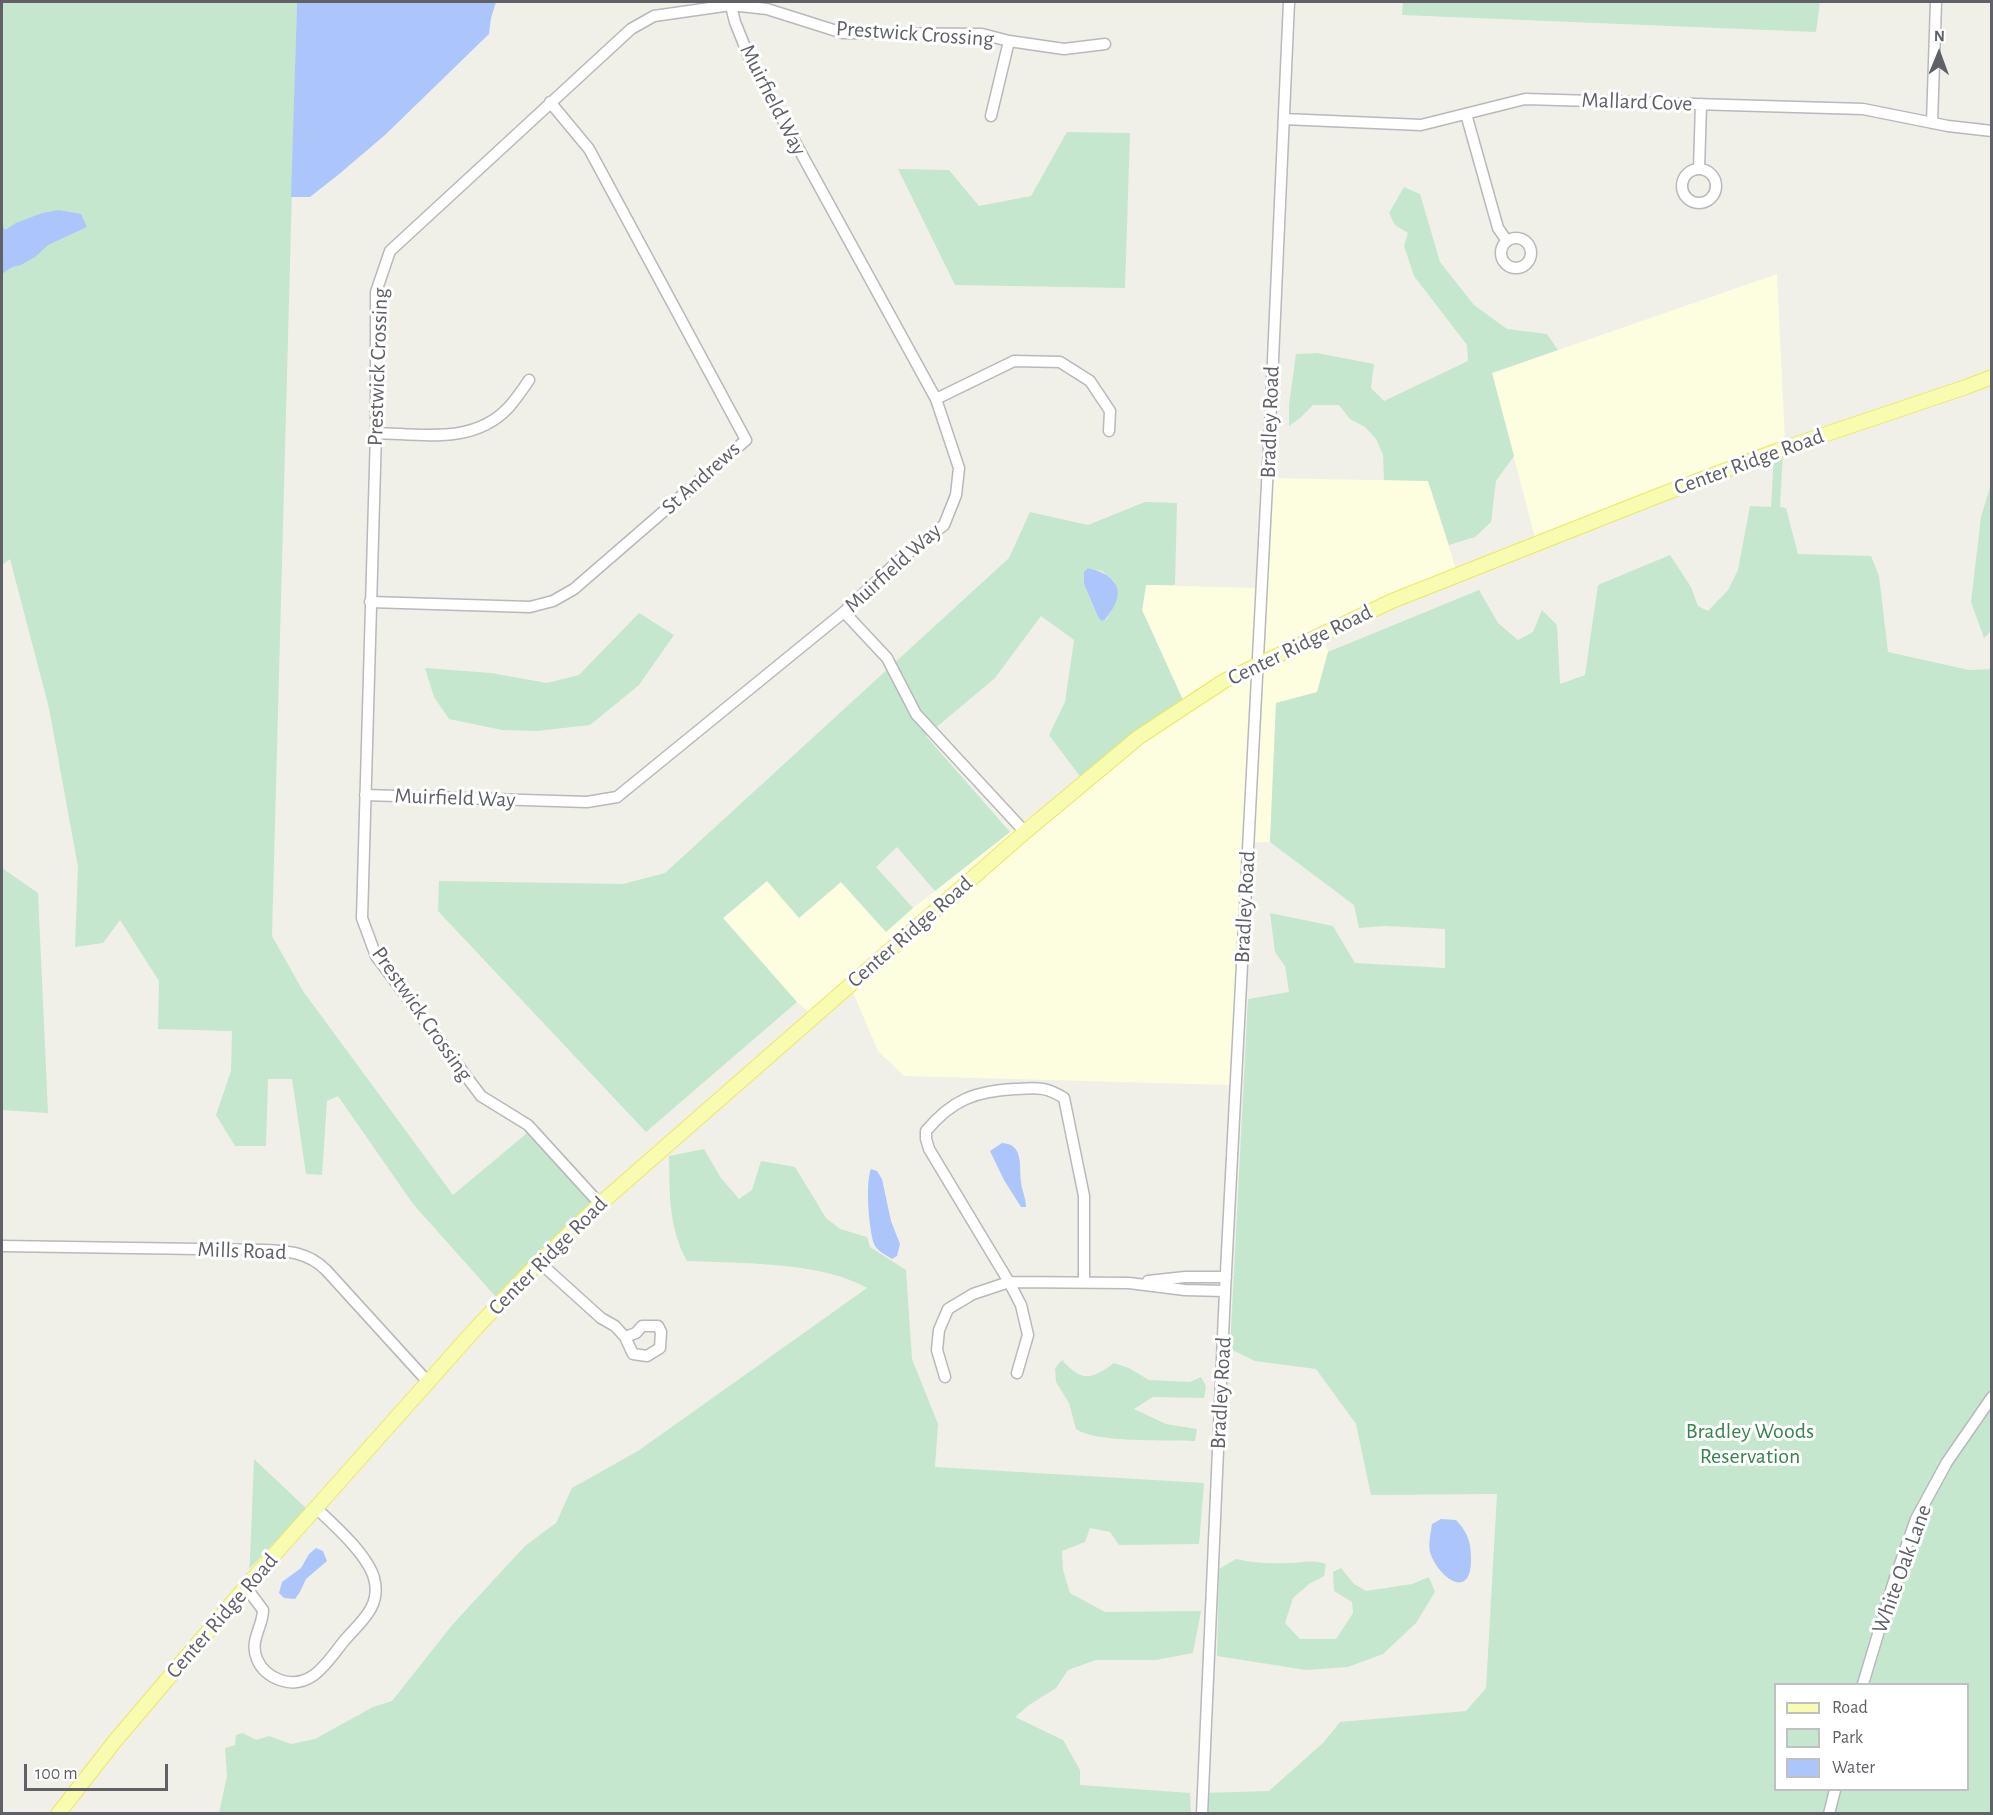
<!DOCTYPE html>
<html>
<head>
<meta charset="utf-8">
<style>
	body { margin:0 }
	#map { position:relative; width:1993px; height:1815px; overflow:hidden; background:#f0f0e8; font-family:"Alegreya Sans",sans-serif }
	canvas { display:block }
	.frame { position:absolute; inset:0; border:3px solid #5f6167; pointer-events:none }
	.legend { position:absolute; left:1774px; top:1683px; width:195px; height:108px; box-sizing:border-box; background:#fff; border:2px solid #bfc0c2; margin:0; padding:8px 10px; list-style:none; font-size:18px; color:#5f6167 }
	.legend li { display:flex; align-items:center; gap:12px; height:30px }
	.legend b { width:30px; border:2px solid #bfc0c2 }
	.north { position:absolute; left:1909px; top:24px; width:60px; height:60px; -webkit-text-stroke:4px #fff; paint-order:stroke; rotate:1deg; font-size:16px; font-weight:700; line-height:24px; text-align:center; color:#5f6167 }
	.north::after { content:''; display:block; margin:auto; width:21px; height:27px; background:#5f6167; clip-path:polygon(50% 0,100% 100%,50% 72%,0 100%) }
	.scale { position:absolute; left:24px; top:1764px; width:144px; height:27px; box-sizing:border-box; border:3px solid #5f6167; border-top:0; padding-left:8px; font-size:18px; line-height:21px; white-space:nowrap; color:#5f6167; -webkit-text-stroke:4px #fff; paint-order:stroke }
</style>
</head>
<body>
<div id="map">
<canvas width="1993" height="1815"></canvas>
<div class="frame"></div>
<ul class="legend">
<li><b style="height:8px;background:#f7fcb1"></b>Road</li>
<li><b style="height:16px;background:#c5e7cd"></b>Park</li>
<li><b style="height:16px;background:#acc6fc"></b>Water</li>
</ul>
<div class="north">N</div>
<div class="scale">100 m</div>
</div>
<script>
const ctx = document.querySelector('canvas').getContext('2d');
ctx.lineJoin = 'round';
function fill(path, color) {
  ctx.fillStyle = color;
  ctx.fill(path, 'evenodd');
}
function trace(path, color, width, dash) {
  ctx.strokeStyle = color;
  ctx.lineWidth = width;
  ctx.lineCap = dash ? 'butt' : 'round';
  ctx.setLineDash(dash || []);
  ctx.stroke(path);
}
function label(font, color, halo, rows, align = 'center') {
  ctx.font = font + ' "Alegreya Sans",sans-serif';
  ctx.lineWidth = 6;
  ctx.setLineDash([]);
  ctx.textBaseline = 'middle';
  ctx.strokeStyle = halo;
  ctx.fillStyle = color;
  for (const [text, x, y, turn = 0] of rows) {
    ctx.save();
    ctx.translate(x, y);
    ctx.rotate((+turn || 0) * Math.PI / 180);
    ctx.textAlign = isNaN(turn) ? turn : align;
    if (halo) ctx.strokeText(text, 0, 0);
    ctx.fillText(text, 0, 0);
    ctx.restore();
  }
}
const commercial = new Path2D(`
	M1777 274 1785 442 1535 538 1492 373Z
	M1262 478 1428 481 1456 569 1322 629 1328 652 1317 692 1276 703 1270 842H1243L1230 1085 904 1076 878 1051 852 990 818 1019 797 1002 723 918 767 881 841 882 886 932 913 908 1010 832 1183 701 1142 610 1146 585 1257 588Z`);
const green = new Path2D(`
	M2 2H297L272 936 303 991 453 1195 527 1133 592 1204 496 1297 413 1204 338 1096 327 1101 322 1175 306 1174 292 1079H268L266 1146H235L216 1115 231 1071 232 1031 158 1029 159 981 120 920 103 943 75 947 78 867 49 708 10 559 2 565Z
	M1403 2H1820L1816 32 1402 15Z
	M1067 132 1130 133 1125 288 955 285 898 169 949 170 979 206 1031 196Z
	M1404 187 1420 194 1440 262 1474 305 1507 329 1547 334 1558 350 1492 373 1514 456 1496 481 1491 522 1475 537 1449 545 1428 481 1384 480 1383 455 1376 439 1365 427 1350 419 1339 405H1313L1300 418 1289 426V405L1296 354 1317 353 1374 364 1371 388 1384 401 1468 361 1467 345 1414 276 1404 246 1408 233 1395 225 1389 213Z
	M1783 451 1780 507 1786 508 1798 554 1871 556 1879 576 1888 652 1969 670 1991 669V1813L1202 1814 1203 1793 1269 1791 1324 1742 1340 1722 1466 1711 1486 1688 1497 1494 1371 1495 1356 1424 1316 1369 1255 1361 1230 1349 1248 999 1289 992 1285 966 1275 952 1270 913 1333 926 1355 963 1445 968V929L1384 926 1359 928 1354 905 1270 842 1276 703 1317 692 1328 652 1479 590 1498 623 1518 640 1533 632 1542 610 1557 625 1560 684 1585 675 1598 585 1670 555 1691 587 1698 606 1708 611 1728 590 1738 570 1750 506 1771 507 1774 454ZM1776 1684H1968V1790H1776Z
	M1991 484V631L1984 638 1971 602 1981 517Z
	M1145 502 1177 503 1175 585H1146L1142 610 1183 700 1082 779 1049 735 1065 702 1074 640 1041 616 995 678 926 736 1010 832 935 891 897 847 876 867 913 908 886 932 841 882 799 918 767 881 723 918 797 1002 646 1132 438 911 439 881 623 884 665 873 1009 558 1030 512 1088 525ZM1088 568 1102 571 1115 582 1114 606 1107 619 1098 617 1084 584Z
	M639 613 674 635 639 685 590 725 537 731 502 730 449 719 434 697 425 668 491 673 547 683 579 675Z
	M2 868 38 893 48 1113 2 1110Z
	M704 1149 721 1178 739 1199 752 1190 761 1161 795 1167 826 1218 840 1229 867 1237 870 1247 906 1270 912 1359 938 1424 935 1467 1204 1483 1199 1544 1119 1545 1110 1532 1090 1528 1085 1542 1062 1551 1063 1570 1070 1593 1105 1612 1201 1611 1193 1653 1156 1660H1096L1068 1670 1056 1688 1029 1705 1015 1717 1063 1740 1080 1770V1785L1190 1793 1191 1813H219L227 1776 225 1748 235 1745 236 1735 243 1733 256 1740 269 1736 291 1744 315 1739 373 1707 392 1701 453 1624 525 1546 556 1523 572 1488 638 1451 867 1288C823 1262 738 1263 687 1261 668 1226 670 1194 669 1156Z
	M1062 1360C1082 1382 1091 1380 1114 1363L1129 1368 1149 1380 1190 1382 1201 1377 1206 1386 1204 1398 1153 1397 1134 1409 1166 1424 1197 1429 1195 1441C1167 1440 1096 1443 1076 1429L1069 1403 1056 1382 1055 1368Z
	M254 1459 307 1509 249 1569 250 1560Z
	M1236 1559C1253 1563 1270 1564 1288 1563 1303 1563 1311 1559 1326 1564L1324 1576 1309 1584 1293 1598 1285 1623 1300 1639H1336L1353 1613 1352 1602 1334 1591 1333 1572 1341 1568 1354 1584 1366 1591 1412 1584 1429 1577 1435 1592 1416 1623 1383 1654 1348 1667 1306 1670 1217 1656 1219 1569Z`);
const water = new Path2D(`
	M297 2H496L491 18 489 34 385 135 338 175 310 197H291Z
	M59 210 81 214 87 227 48 245 35 257 21 265 12 267 2 274V225L5 230 16 223 42 213Z
	M1088 568C1111 573 1127 587 1112 610 1108 615 1108 618 1102 621L1098 617 1084 584V572Z
	M1002 1143C1024 1144 1019 1166 1021 1182 1022 1191 1026 1198 1026 1207H1021L1004 1180 990 1151Z
	M871 1169 877 1171 882 1179 891 1221 900 1244 897 1256 892 1259C886 1255 877 1251 874 1244 869 1230 865 1182 871 1169Z
	M1441 1519 1456 1520C1467 1531 1471 1542 1471 1558 1472 1602 1438 1578 1430 1552 1428 1544 1431 1532 1432 1524Z
	M316 1548 323 1551 327 1561 306 1579 300 1592 295 1599 284 1598 279 1593 282 1582 301 1568 309 1554Z`);
const minor = new Path2D(`
	M1466 114 1498 228 1507 241
	M991 116 1009 41
	M1284 119 1421 125 1525 99 1863 109 1948 126 1992 131
	M1932 123 1936 2
	M1682 186a17 17 0 1 1 34 0a17 17 0 1 1-34 0Z
	M1699 169 1701 104
	M1501 253a15 15 0 1 1 30 0a15 15 0 1 1-30 0Z
	M936 399 1014 361 1060 362 1090 381 1110 411 1109 431
	M376 433C422 434 474 445 509 407 516 399 523 389 529 380
	M370 602 530 607 553 601 574 589 746 440 589 149 550 102
	M844 612 887 658 916 714 1025 832
	M365 795 587 802 617 797 844 612 897 562 944 525 956 495 959 468 936 399 751 62 735 22 730 2
	M600 1204 528 1125 481 1096 376 956 362 918 376 433V292L390 251 631 29 654 16 731 5 767 9 843 33 982 34 1009 41 1064 49 1105 44
	M2 1246 264 1250C288 1251 308 1252 326 1270L428 1382
	M539 1262 601 1318 615 1326 625 1337 633 1354 647 1356 660 1348 661 1332 658 1326H642L636 1333 625 1337
	M1148 1281 1185 1277H1226
	M1017 1373 1028 1335 1021 1305 1009 1282 929 1149 926 1139V1131C952 1100 975 1091 1015 1089 1036 1088 1045 1086 1064 1098L1084 1196V1281
	M945 1377 937 1350 939 1330 948 1309 973 1294 1009 1282 1129 1283 1185 1290 1225 1291
	M245 1586 263 1610C263 1627 249 1640 257 1659 261 1669 269 1676 280 1680 311 1691 327 1662 344 1641 360 1622 382 1607 374 1578 367 1554 334 1525 316 1508
	M1863 1684 1893 1584 1916 1519 1947 1462 1992 1397
	M1202 1814 1225 1291 1270 427 1289 2
	M1829 1814 1835 1790`);
const major = new Path2D(`
	M58 1814 115 1741 249 1583 477 1327 539 1262 600 1204 1025 832 1139 737 1224 681 1392 601 1655 497 1776 451 1966 387 1992 377`);
const streetNames = [
	["Prestwick Crossing",915,34,4],
	["Muirfield Way",773,100,63],
	["Mallard Cove",1637,102,2],
	["Prestwick Crossing",378,367,-88],
	["Bradley Road",1270,422,-88],
	["Center Ridge Road",1749,462,-20],
	["St Andrews",701,478,-42],
	["Muirfield Way",893,568,-42],
	["Center Ridge Road",1300,645,-26],
	["Muirfield Way",455,798,2],
	["Bradley Road",1245,907,-87],
	["Center Ridge Road",910,932,-41],
	["Prestwick Crossing",422,1014,55],
	["Mills Road",242,1251,2],
	["Center Ridge Road",548,1256,-45],
	["Bradley Road",1221,1393,-87],
	["White Oak Lane",1902,1569,-70],
	["Center Ridge Road",222,1616,-49]
];
const parkNames = [
	["Bradley Woods",1750,1431],
	["Reservation",1750,1456]
];
fill(commercial, '#fdfde0');
fill(green, '#c5e7cd');
fill(water, '#acc6fc');
trace(minor, '#b8b8bd', 13);
trace(major, '#ede764', 16);
trace(minor, '#fff', 10);
trace(major, '#f7fcb1', 14);
label('22px', '#5f6167', '#fff', streetNames);
label('22px', '#39844e', '#fff', parkNames);
</script>
</body>
</html>
